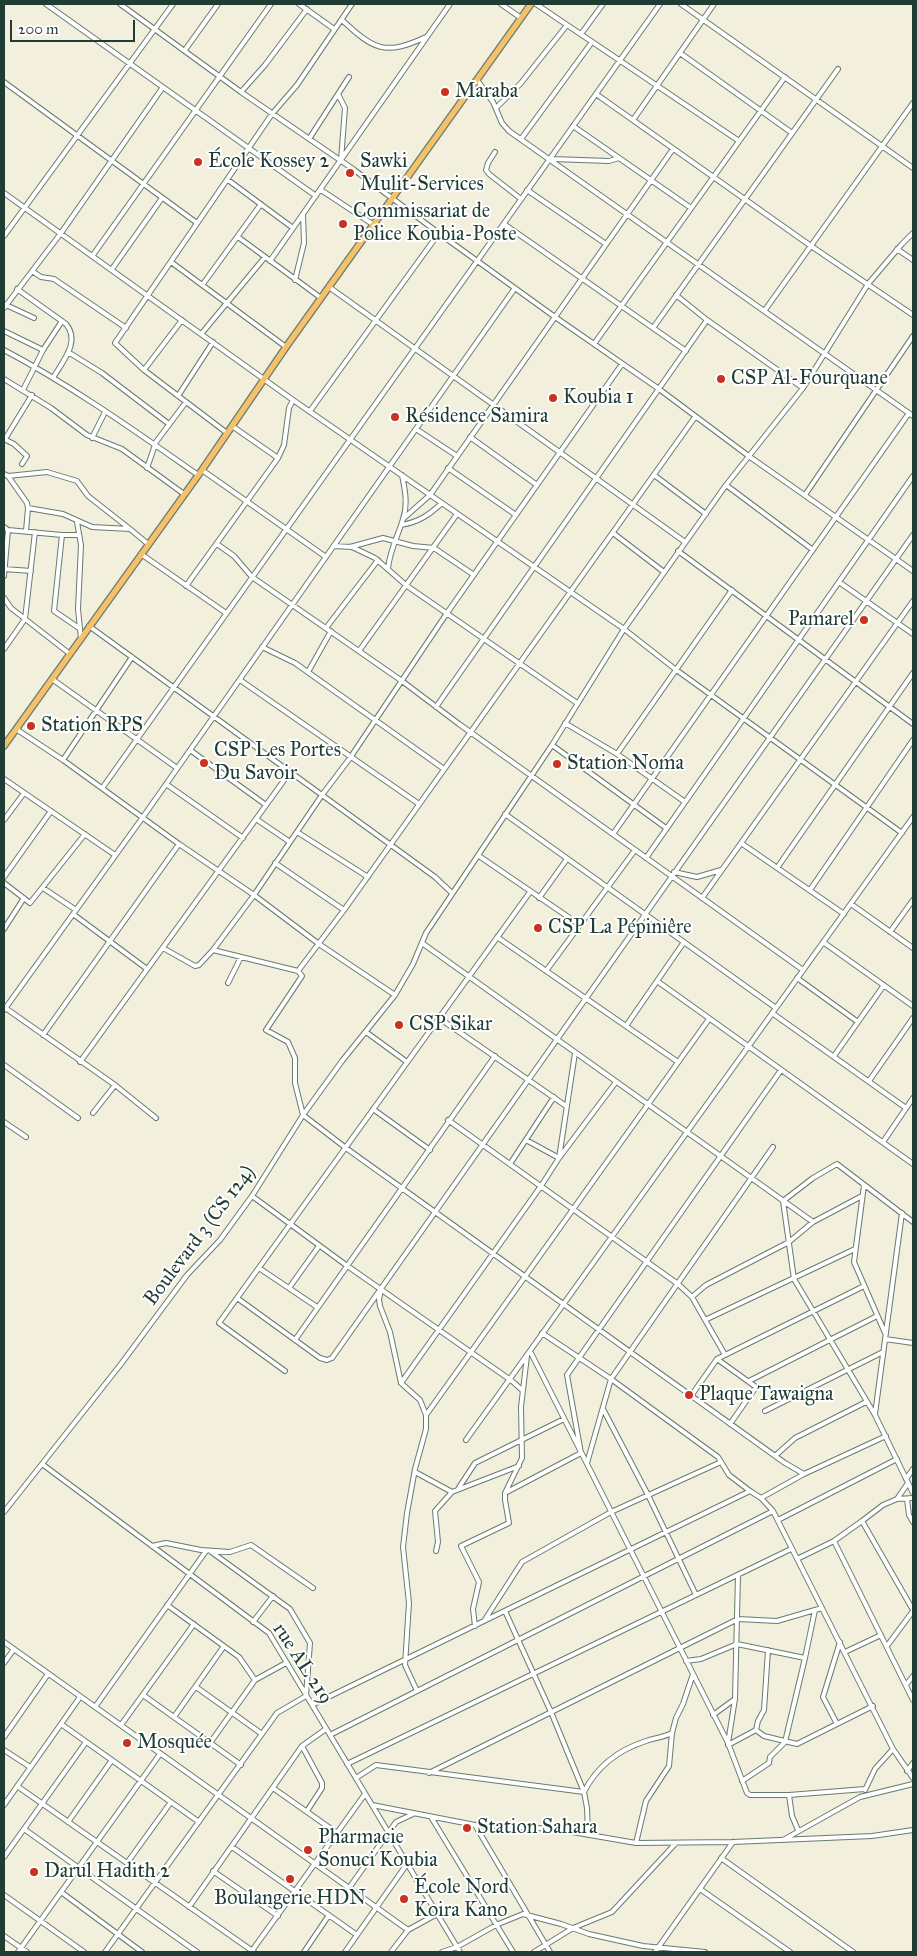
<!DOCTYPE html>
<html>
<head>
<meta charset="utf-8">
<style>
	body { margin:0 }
	#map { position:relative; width:917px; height:1956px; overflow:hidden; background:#f2efdc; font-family:"IM FELL Great Primer",serif }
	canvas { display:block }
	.frame { position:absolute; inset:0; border:5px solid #1f3d34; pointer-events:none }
	.scale { position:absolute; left:10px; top:20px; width:125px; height:22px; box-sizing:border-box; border:2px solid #1f3d34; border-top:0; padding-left:6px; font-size:15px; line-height:18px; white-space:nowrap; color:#1f3d34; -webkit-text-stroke:4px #fff; paint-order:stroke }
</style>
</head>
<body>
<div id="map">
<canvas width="917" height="1956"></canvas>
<div class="frame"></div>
<div class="scale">200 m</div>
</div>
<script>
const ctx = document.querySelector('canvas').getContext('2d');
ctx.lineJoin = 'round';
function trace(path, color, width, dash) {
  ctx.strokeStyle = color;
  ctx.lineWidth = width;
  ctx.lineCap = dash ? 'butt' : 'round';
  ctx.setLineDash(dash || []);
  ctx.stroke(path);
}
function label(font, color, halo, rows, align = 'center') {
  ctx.font = font + ' "IM FELL Great Primer",serif';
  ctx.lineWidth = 4;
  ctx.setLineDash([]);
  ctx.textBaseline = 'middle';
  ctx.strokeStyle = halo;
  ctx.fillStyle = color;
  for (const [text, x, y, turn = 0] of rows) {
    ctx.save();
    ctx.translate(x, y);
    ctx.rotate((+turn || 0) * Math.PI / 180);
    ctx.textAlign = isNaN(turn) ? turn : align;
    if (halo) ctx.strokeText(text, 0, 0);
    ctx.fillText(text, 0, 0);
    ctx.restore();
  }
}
const minor = new Path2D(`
	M46 4 316 196
	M120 4 241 92 353 169 444 237 555 317 659 389 750 457 913 571
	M299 4 334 29
	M501 4 521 18
	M536 4 739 141
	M681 4 913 168
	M342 20C374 50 385 56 426 37
	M581 34 603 4
	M185 50 218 4
	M680 53 792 133
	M477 80 493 102 502 123 509 131 913 416
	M4 82 197 223
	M241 92 265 65 307 9
	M338 94 345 108 341 160
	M596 94 811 246 913 315
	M496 108 521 83 567 25
	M633 120 714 4
	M573 126 691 208
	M309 139 349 77
	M521 139 592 42
	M495 152 488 163 486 170 489 174 521 199
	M552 159 609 161 619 158
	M228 180 293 228
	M321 190 374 225
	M527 190 606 244
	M4 193 293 400 624 629 675 669 902 833
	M504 224 686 351
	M4 236 173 4
	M238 237 321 298
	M897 249 913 260
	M93 255 271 4
	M270 261 450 4
	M171 262 286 347
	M112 269 162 198
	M32 271 41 277 54 279 126 328
	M295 280 304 243 303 214
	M203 284 261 204
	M329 287 685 542
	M17 289 66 324C81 342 62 362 53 378
	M676 295 707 320
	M4 304 34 318
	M4 308 61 233 163 87
	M765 310 913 103
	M653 328 838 69
	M4 331 43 350
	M202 333 265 257
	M594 344 785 77
	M4 350C72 386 135 431 198 475
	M68 352 102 373 169 424
	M144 370 182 320
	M4 379 51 408 87 435 122 449 184 494
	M23 390 43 350 62 321
	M178 396 213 342
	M310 411 439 233
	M232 426 278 458
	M416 429 457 456
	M227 433 144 370 115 343 272 114 297 85 352 4
	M470 437 537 485
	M92 438 105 412
	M4 439 14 444 27 456 22 464
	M5 439 32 395
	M147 468 156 442 186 402
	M448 468 516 515
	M202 470 326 557
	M4 474 8 476 47 472 77 481 88 496 130 529
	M654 475 706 514
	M8 476 27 503 28 508 26 531
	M726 485 813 550
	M805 495 913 336
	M28 508 63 514 92 527 130 529 148 544
	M404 518 430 495 673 149
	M77 522 81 545 78 609 81 639
	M401 525C419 522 429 515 442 503
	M4 527 8 530 62 535H79
	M613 533 664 572
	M62 535 54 611 79 628
	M217 544 234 556 252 577 402 681 459 724 803 970
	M334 546 352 547 375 558 407 586 577 703
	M350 547 383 538 413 546 434 548 474 575
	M678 551 913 724
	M141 554 226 613
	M388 568C390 550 398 536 403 519 408 504 405 490 402 475
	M4 569 31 571
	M4 576 8 530
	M839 582 913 634
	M186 586 278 458 284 445 289 408 293 400
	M4 598 11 608 70 654
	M89 626 435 877 452 893
	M326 628 378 560
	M262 647 295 663 444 769
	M4 649 25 619 35 532
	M359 651 457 514
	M308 672 331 631
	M52 679 177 768
	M240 680 419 804
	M436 707 707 320 803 388
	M565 723 617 754 685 802
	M16 729 63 760 179 844 254 895 319 944 395 995
	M552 745 666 828
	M190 750 266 805
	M617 754 732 590
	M63 760 132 657
	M4 779 115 855
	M166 784 243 838
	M103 787 660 4
	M505 814 776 1008
	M256 819 290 842
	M4 820 24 793
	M297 832 368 877
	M613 834 909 413
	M741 843 844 914
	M479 856 580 925
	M646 858 913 476
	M275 863 344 910
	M777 868 913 673
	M674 872 697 877 721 870
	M4 877 51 811
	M4 883 30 903 85 834
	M43 888 76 910
	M810 890 913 740
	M539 898 567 859
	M702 898 913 601
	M851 904 913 948
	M73 914 147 969
	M4 929 24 898
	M890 932 913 900
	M497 937 678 1062
	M823 942 913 1006
	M422 943 813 1222
	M163 948 195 966 199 965 213 950 254 895 322 795 350 758 447 613 622 364
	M213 950 298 971 302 976 266 1030 288 1042 295 1058V1083L303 1115 346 1148 785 1463 804 1474
	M298 971 344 910 695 417
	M546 971 635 850
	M797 978 858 1022
	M657 981 913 1164
	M228 983 241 957
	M4 1007 115 1085 156 1118
	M4 1010 143 817 515 288
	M772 1013 906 1108
	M439 1018 566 1106
	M626 1026 684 942
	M366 1032 407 1062
	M43 1035 179 844
	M834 1056 884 985
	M80 1062 290 772
	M4 1065 78 1118
	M869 1081 913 1018
	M373 1109 430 1150
	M93 1113 115 1085
	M448 1120 678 1284 692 1297 725 1355
	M4 1122 26 1137
	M526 1140 559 1158 575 1053
	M883 1142 913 1098
	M510 1164 554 1097
	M864 1185 854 1262 885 1333
	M252 1196 346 1265 512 1381 522 1390
	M913 1222 837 1164 813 1178 783 1201 794 1279 875 1415 913 1493
	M259 1268 317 1307
	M289 1288 319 1246
	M381 1290 379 1299 380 1306 390 1332 401 1383 420 1400 426 1415V1429L415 1469 407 1513 403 1547 409 1603 405 1665 417 1691
	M692 1297 706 1285 789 1242 813 1222 862 1196
	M237 1298 320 1358 327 1360 332 1358 913 535
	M705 1320 855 1249
	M542 1333 611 1379 718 1457 729 1475 750 1491
	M885 1339 913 1343
	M295 1340 495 1056
	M530 1351 728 1743 747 1793 750 1795H789L865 1789
	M717 1359 756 1387 730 1424
	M285 1371 219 1323 530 892
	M749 1381 877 1316
	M401 1383 541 1186 559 1158 616 1082
	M691 1396 717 1359 864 1286
	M603 1409 648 1495 696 1595
	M765 1411 883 1352
	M875 1414 902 1213
	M426 1415 709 1019
	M886 1436 804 1474 761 1498 773 1511 893 1749 913 1778
	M466 1440 913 817
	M776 1455 795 1438 866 1402
	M587 1463 611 1379 773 1147
	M42 1464 269 1633 460 1952
	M415 1472 452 1492
	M906 1479 913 1469
	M908 1483 897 1499 913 1498
	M458 1489 475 1463 564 1419
	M505 1493 581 1453 567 1375 781 1070
	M897 1499 883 1505 862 1521 913 1610
	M907 1499 909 1515 913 1522
	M4 1512 121 1364 187 1275 220 1240 252 1196 303 1115 342 1061 395 995 413 964 426 933 552 745 624 629 726 485 803 388 868 284 902 244 913 233
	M778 1520 897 1459
	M834 1541 913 1700
	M152 1546 166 1543 201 1550 230 1552 251 1545 313 1588
	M436 1551 438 1542 435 1511 452 1492 519 1466
	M797 1559 834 1541 862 1521
	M167 1605 239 1657 255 1680
	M505 1611 551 1712 584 1792 587 1808 588 1835
	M484 1621 522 1562 611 1512 721 1462
	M253 1622 273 1596
	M475 1626 473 1609 479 1582 461 1546 509 1523 505 1500V1493L522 1458 521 1407 527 1356
	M4 1642 408 1930
	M887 1646 913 1611
	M845 1652 881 1635
	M686 1661 701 1659 737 1644 805 1658
	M4 1663 14 1649
	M906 1685 913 1676
	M196 1687 262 1734
	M143 1695 241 1765
	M312 1705 750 1491 761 1498
	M95 1707 206 1551
	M713 1715 735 1699 738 1575
	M174 1717 224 1646
	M61 1724 199 1822
	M837 1724 823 1697 840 1642
	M121 1725 194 1624
	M756 1730 764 1736 797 1744 873 1706
	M756 1730 758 1721 764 1710 768 1650
	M330 1735 773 1511
	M4 1737 48 1674
	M210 1743 255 1680 286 1663
	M728 1743 735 1699
	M728 1745 756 1730
	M302 1746 322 1783V1788L307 1811
	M4 1750 30 1767
	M347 1764 791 1549
	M907 1771 913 1763
	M429 1773 738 1619 777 1621 822 1608
	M356 1778 376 1765 584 1792C597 1766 618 1750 646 1741 655 1738 664 1737 672 1733
	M742 1781 769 1763 770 1757 785 1742 805 1658 815 1610
	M17 1786 254 1952
	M273 1788 337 1833
	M865 1790 875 1769 893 1749
	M789 1795 792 1816 798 1830
	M4 1805 80 1697
	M372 1805 475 1825 555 1829 636 1843 733 1842 872 1836 913 1830
	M431 1817 513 1952
	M68 1822 112 1760
	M475 1825 550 1952
	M24 1829 197 1952
	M783 1840 860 1797 913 1784
	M636 1843 646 1801 669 1766 672 1733 676 1718 683 1704 693 1674
	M232 1847 357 1935
	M4 1857 86 1742
	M721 1858 853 1952
	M127 1863 171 1802
	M213 1871 278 1916
	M349 1888 396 1822 413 1814
	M700 1889 790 1952
	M61 1892 142 1952
	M4 1895 84 1952
	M189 1907 302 1746 326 1729
	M4 1936 27 1952
	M18 1952 160 1754
	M105 1952 277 1713 306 1696 310 1643 290 1609 210 1551
	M251 1952 365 1794
	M304 1952 329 1915
	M345 1952 407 1864
	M391 1952 408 1930 437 1914
	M442 1952 457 1947 496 1925 523 1914 561 1924 589 1934 643 1946 705 1952
	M534 1952 573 1928 612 1912 676 1843
	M655 1952 733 1842`);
const primary = new Path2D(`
	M4 746 202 470 286 347 531 4`);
const markers = [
	[445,92,5,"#c8321e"],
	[198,162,5,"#c8321e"],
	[350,173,5,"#c8321e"],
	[343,224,5,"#c8321e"],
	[721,379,5,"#c8321e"],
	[553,398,5,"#c8321e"],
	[395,417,5,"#c8321e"],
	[864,620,5,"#c8321e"],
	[31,726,5,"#c8321e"],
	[204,763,5,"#c8321e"],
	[557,764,5,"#c8321e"],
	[538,928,5,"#c8321e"],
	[399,1025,5,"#c8321e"],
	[689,1395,5,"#c8321e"],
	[127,1743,5,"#c8321e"],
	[467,1828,5,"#c8321e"],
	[308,1850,5,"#c8321e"],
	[34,1872,5,"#c8321e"],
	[290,1879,5,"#c8321e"],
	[404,1899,5,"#c8321e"]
];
const poiNames = [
	["Maraba",455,92],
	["École Kossey 2",208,162],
	["Sawki",360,162],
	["Mulit-Services",360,185],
	["Commissariat de",353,212],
	["Police Koubia-Poste",353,235],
	["CSP Al-Fourquane",731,379],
	["Koubia 1",563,398],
	["Résidence Samira",405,417],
	["Pamarel",854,620,"right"],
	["Station RPS",41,726],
	["CSP Les Portes",214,751],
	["Du Savoir",214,774],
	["Station Noma",567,764],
	["CSP La Pépiniêre",548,928],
	["CSP Sikar",409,1025],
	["Plaque Tawaigna",699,1395],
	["Mosquée",137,1743],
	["Station Sahara",477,1828],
	["Pharmacie",318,1838],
	["Sonuci Koubia",318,1861],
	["Darul Hadith 2",44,1872],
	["École Nord",414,1888],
	["Koira Kano",414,1911],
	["Boulangerie HDN",290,1899,"center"]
];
const streetNames = [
	["Boulevard 3 (CS 124)",200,1236,-53],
	["rue AL 219",302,1664,57]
];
trace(minor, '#697b6f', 6);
trace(primary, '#697b6f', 8);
trace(minor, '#fff', 4);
trace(primary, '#f5c16b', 5.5);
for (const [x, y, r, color] of markers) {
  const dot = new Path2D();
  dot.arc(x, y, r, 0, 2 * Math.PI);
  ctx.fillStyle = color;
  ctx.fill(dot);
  trace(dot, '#fff', 2);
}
label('20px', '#1f3d34', '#fff', poiNames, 'left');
label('20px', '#1f3d34', '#fff', streetNames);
</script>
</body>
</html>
